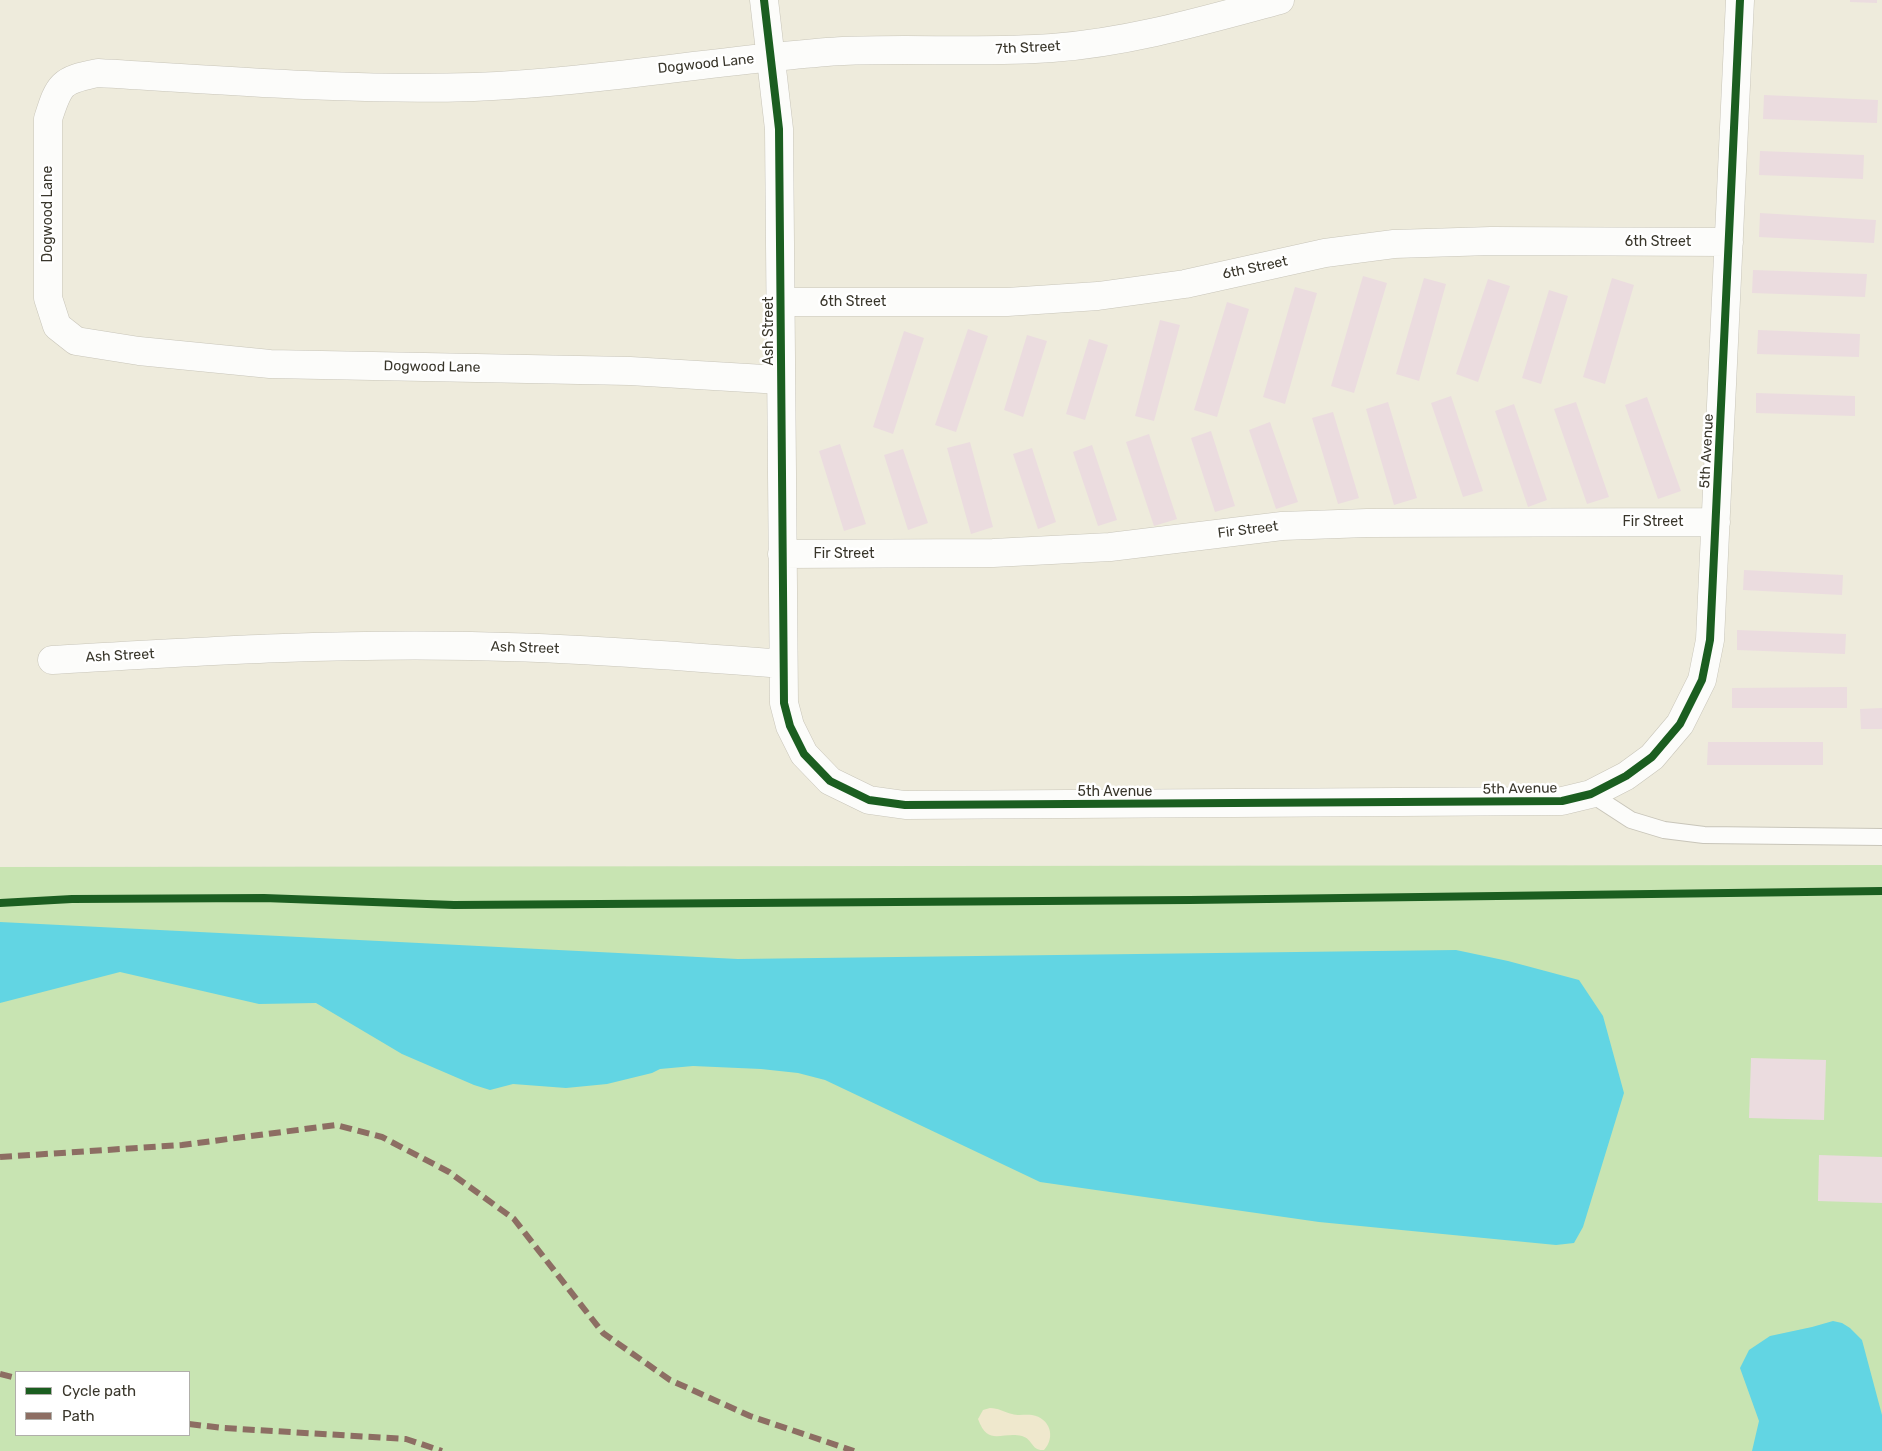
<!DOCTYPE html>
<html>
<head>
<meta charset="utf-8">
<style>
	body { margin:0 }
	#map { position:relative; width:1882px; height:1451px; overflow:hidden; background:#eeebdc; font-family:Rubik,sans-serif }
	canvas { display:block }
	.legend { position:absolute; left:15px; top:1371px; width:175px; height:65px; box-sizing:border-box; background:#fff; border:1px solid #b0afaa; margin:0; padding:6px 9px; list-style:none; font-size:15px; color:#39362b }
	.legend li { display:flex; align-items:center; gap:10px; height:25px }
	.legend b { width:25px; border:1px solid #b0afaa }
</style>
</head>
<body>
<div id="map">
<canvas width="1882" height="1451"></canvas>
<ul class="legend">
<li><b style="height:6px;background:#1b5e20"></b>Cycle path</li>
<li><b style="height:6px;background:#8d6e63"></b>Path</li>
</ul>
</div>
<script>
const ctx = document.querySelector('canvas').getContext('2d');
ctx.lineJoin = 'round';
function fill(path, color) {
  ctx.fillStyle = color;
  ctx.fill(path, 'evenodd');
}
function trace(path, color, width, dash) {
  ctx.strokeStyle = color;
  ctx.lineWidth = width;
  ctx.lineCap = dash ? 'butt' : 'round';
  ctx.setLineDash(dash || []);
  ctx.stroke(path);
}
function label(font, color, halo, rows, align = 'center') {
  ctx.font = font + ' Rubik,sans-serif';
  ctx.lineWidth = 5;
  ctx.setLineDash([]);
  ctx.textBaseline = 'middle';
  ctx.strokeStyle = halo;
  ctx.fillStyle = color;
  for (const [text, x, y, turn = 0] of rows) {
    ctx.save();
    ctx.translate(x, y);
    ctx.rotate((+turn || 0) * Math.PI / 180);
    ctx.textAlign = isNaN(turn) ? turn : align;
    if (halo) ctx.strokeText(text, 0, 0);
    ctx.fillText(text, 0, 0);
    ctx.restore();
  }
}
const green = new Path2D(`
	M1882 865V1451H0V867ZM16 1372H189V1435H16Z`);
const sand = new Path2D(`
	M990 1408C998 1408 1004 1412 1012 1414 1019 1416 1025 1414 1032 1415 1050 1418 1056 1437 1044 1450 1031 1451 1033 1439 1022 1436 1002 1431 988 1447 978 1419L983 1410Z`);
const water = new Path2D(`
	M0 922 738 959 1456 950 1508 961 1579 980 1603 1016 1624 1093 1583 1227 1574 1243 1556 1245 1319 1222 1040 1182 825 1080 798 1073 761 1069 693 1066 660 1069 652 1073 607 1084 566 1088 513 1084 490 1090 474 1085 402 1054 316 1003 259 1004 120 972 0 1003Z
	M1833 1321 1842 1323 1850 1328 1862 1340 1882 1415V1451H1752L1759 1421 1740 1368 1749 1350 1770 1336 1812 1327Z`);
const building = new Path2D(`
	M1850 0H1877V3L1850 2Z
	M1764 95 1878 100 1877 123 1763 119Z
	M1760 151 1864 155 1863 179 1759 175Z
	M1760 213 1876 220 1874 243 1759 237Z
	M1753 270 1867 274 1865 297 1752 293Z
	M1363 276 1387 283 1354 393 1331 386Z
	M1424 278 1446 284 1419 381 1396 374Z
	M1612 278 1634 285 1605 384 1583 377Z
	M1488 279 1510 286 1478 382 1456 374Z
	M1295 287 1317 293 1285 404 1263 397Z
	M1549 290 1568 296 1541 384 1522 378Z
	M1227 302 1249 309 1217 417 1194 410Z
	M1160 320 1180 325 1154 421 1135 416Z
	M968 329 988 336 956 432 935 425Z
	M1758 330 1860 334 1859 357 1757 354Z
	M904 331 924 338 893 434 873 427Z
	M1027 335 1047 341 1023 417 1004 410Z
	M1089 339 1108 345 1085 420 1066 414Z
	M1756 393 1855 396V416L1756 413Z
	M1451 396 1483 491 1463 497 1431 403Z
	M1647 397 1681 491 1658 499 1625 405Z
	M1388 402 1417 498 1394 505 1366 409Z
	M1576 402 1609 497 1587 504 1554 409Z
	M1514 404 1547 500 1528 507 1495 411Z
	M1333 412 1359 498 1338 504 1312 418Z
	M1270 422 1298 502 1276 509 1249 430Z
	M1211 431 1235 506 1215 512 1191 438Z
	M1149 434 1177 519 1154 526 1126 442Z
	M970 442 993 527 971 534 947 448Z
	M840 444 866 524 844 531 819 451Z
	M1092 445 1117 520 1098 526 1073 452Z
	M1032 448 1056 522 1038 529 1013 454Z
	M903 449 928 523 908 530 884 455Z
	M1744 570 1843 575 1842 595 1743 590Z
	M1737 630 1846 634 1845 654 1737 650Z
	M1847 687V708H1732V688Z
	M1882 708V729H1861L1860 709Z
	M1708 742H1823V765H1707Z
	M1751 1058 1826 1060 1824 1120 1749 1118Z
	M1819 1155 1882 1157V1203L1818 1201Z`);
const lane = new Path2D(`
	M1591 794 1631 820 1664 830 1704 835 1882 837`);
const street = new Path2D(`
	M764 0 779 129 784 703 790 726 804 754 830 781 869 800 905 805 1562 801 1591 794 1626 776 1652 757 1680 724 1702 680 1710 640 1740 0
	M781 302H1007L1098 296 1185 284 1325 253 1394 244 1491 241 1729 242
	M781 380 630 371 270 364 139 351 76 341 57 326 48 298V119C59 84 61 80 98 73 223 80 349 91 474 87 578 83 681 66 784 56 804 54 823 52 843 51 913 48 983 53 1052 48 1131 42 1205 20 1280 0
	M782 554 993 553 1110 547 1282 526 1367 523 1716 522
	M52 660C191 652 331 643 471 646 575 648 679 656 783 664`);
const quiet = new Path2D(`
	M0 1157 182 1145 336 1125 382 1137 449 1172 514 1219 603 1333 670 1380 750 1416 854 1451
	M0 1374 16 1378
	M189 1424 223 1428 406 1439 442 1451`);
const cycleway = new Path2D(`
	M764 0 779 129 784 703 790 726 804 754 830 781 869 800 905 805 1562 801 1591 794 1626 776 1652 757 1680 724 1702 680 1710 640 1740 0
	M0 903 72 899 264 898 454 905 1190 900 1882 891`);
const streetNames = [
	["7th Street",1028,48,-3],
	["Dogwood Lane",706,64,-6],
	["Dogwood Lane",48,214,-90],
	["6th Street",1658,242],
	["6th Street",1255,268,-12],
	["6th Street",853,302],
	["Ash Street",769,331,-90],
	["Dogwood Lane",432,367,1],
	["5th Avenue",1707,451,-87],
	["Fir Street",1653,522],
	["Fir Street",1248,530,-7],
	["Fir Street",844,554],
	["Ash Street",525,648,2],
	["Ash Street",120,656,-3],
	["5th Avenue",1520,789,-1],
	["5th Avenue",1115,792]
];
fill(green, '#c8e4b2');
fill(sand, '#efe8cd');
fill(water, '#62d5e3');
fill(building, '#ebdcdf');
trace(lane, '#c8c5b9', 18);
trace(street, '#c8c5b9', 29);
trace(lane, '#fcfcfa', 16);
trace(street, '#fcfcfa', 28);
trace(quiet, '#8d6e63', 6, [12, 6]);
trace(cycleway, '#1b5e20', 8);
label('14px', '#39362b', '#fff', streetNames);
</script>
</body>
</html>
